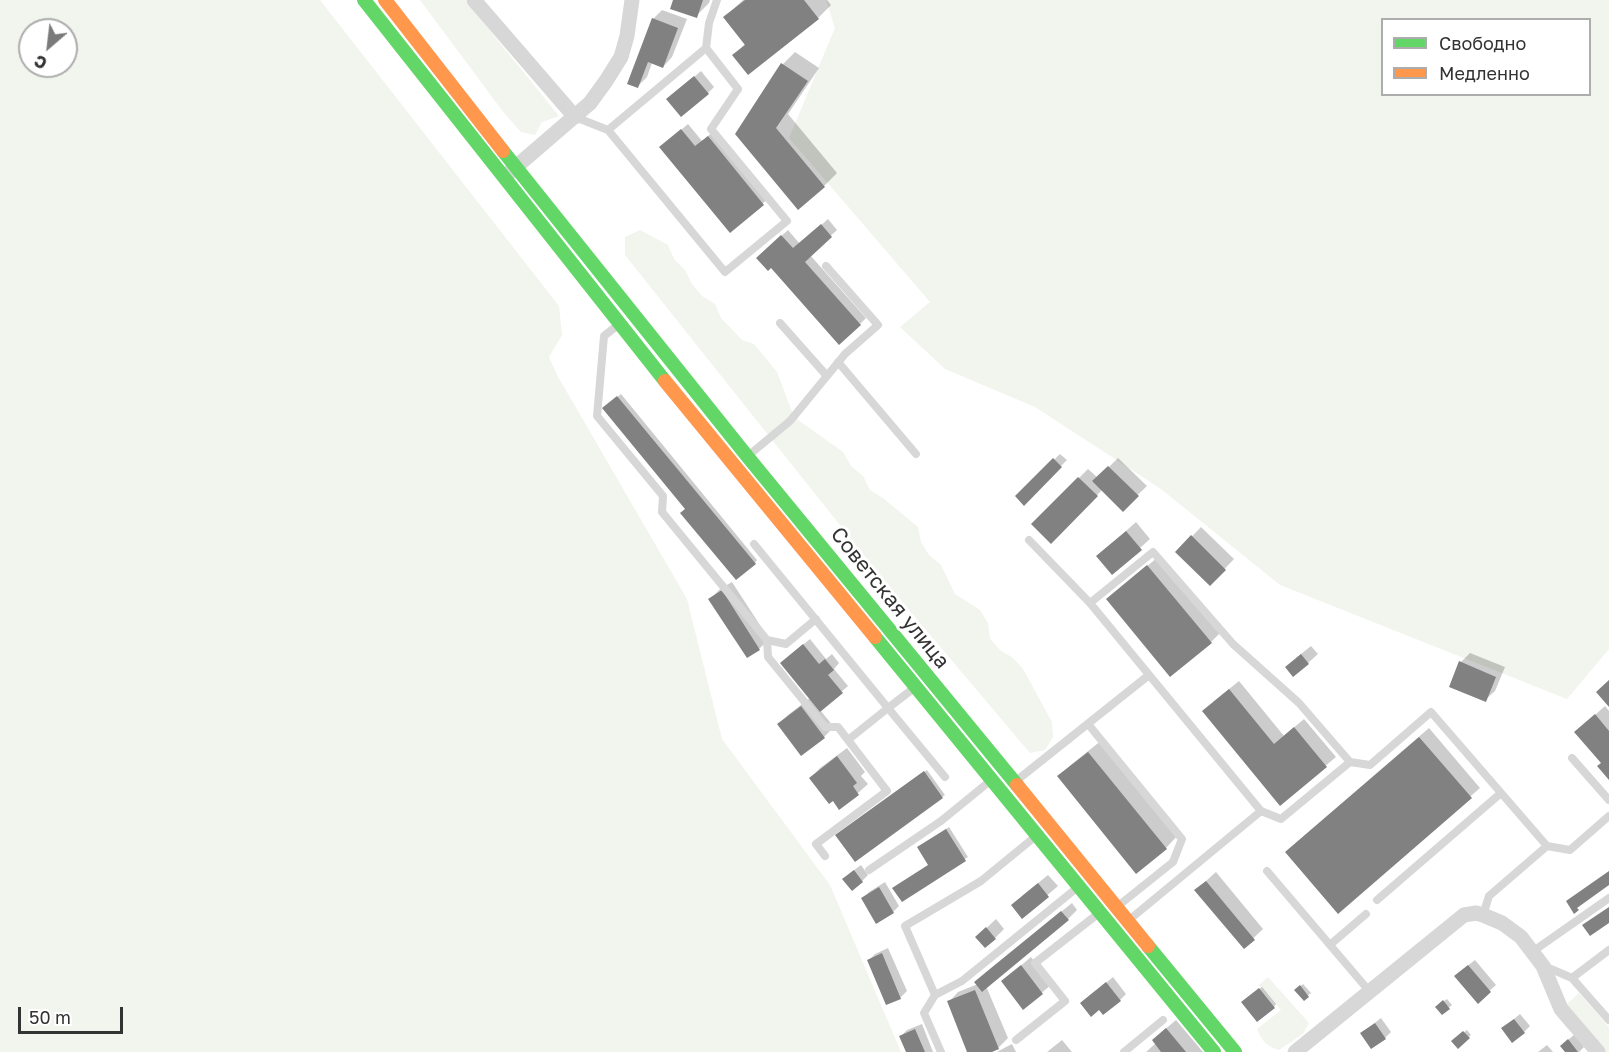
<!DOCTYPE html>
<html>
<head>
<meta charset="utf-8">
<style>
	body { margin:0 }
	#map { position:relative; width:1609px; height:1052px; overflow:hidden; background:#fff; font-family:"Golos Text",sans-serif }
	canvas { display:block }
	.legend { position:absolute; left:1381px; top:18px; width:210px; height:78px; box-sizing:border-box; background:#fff; border:2px solid #adadad; margin:0; padding:8px 10px; list-style:none; font-size:18px; color:#333 }
	.legend li { display:flex; align-items:center; gap:12px; height:30px }
	.legend b { width:30px; border:2px solid #adadad }
	.north { position:absolute; left:18px; top:18px; width:60px; height:60px; box-sizing:border-box; background:#fff; border:2px solid #adadad; border-radius:50%; rotate:208deg; font-size:16px; font-weight:700; line-height:24px; text-align:center; color:#333 }
	.north::after { content:''; display:block; margin:auto; width:21px; height:27px; background:#7a7a7a; clip-path:polygon(50% 0,100% 100%,50% 72%,0 100%) }
	.scale { position:absolute; left:18px; top:1007px; width:105px; height:27px; box-sizing:border-box; border:3px solid #333; border-top:0; padding-left:8px; font-size:18px; line-height:21px; white-space:nowrap; color:#333; -webkit-text-stroke:4px #fff; paint-order:stroke }
</style>
</head>
<body>
<div id="map">
<canvas width="1609" height="1052"></canvas>
<ul class="legend">
<li><b style="height:8px;background:#63d668"></b>Свободно</li>
<li><b style="height:8px;background:#ff974d"></b>Медленно</li>
</ul>
<div class="north">С</div>
<div class="scale">50 m</div>
</div>
<script>
const ctx = document.querySelector('canvas').getContext('2d');
ctx.lineJoin = 'round';
function fill(path, color) {
  ctx.fillStyle = color;
  ctx.fill(path, 'evenodd');
}
function trace(path, color, width, dash) {
  ctx.strokeStyle = color;
  ctx.lineWidth = width;
  ctx.lineCap = dash ? 'butt' : 'round';
  ctx.setLineDash(dash || []);
  ctx.stroke(path);
}
function label(font, color, halo, rows, align = 'center') {
  ctx.font = font + ' "Golos Text",sans-serif';
  ctx.lineWidth = 6;
  ctx.setLineDash([]);
  ctx.textBaseline = 'middle';
  ctx.strokeStyle = halo;
  ctx.fillStyle = color;
  for (const [text, x, y, turn = 0] of rows) {
    ctx.save();
    ctx.translate(x, y);
    ctx.rotate((+turn || 0) * Math.PI / 180);
    ctx.textAlign = isNaN(turn) ? turn : align;
    if (halo) ctx.strokeText(text, 0, 0);
    ctx.fillText(text, 0, 0);
    ctx.restore();
  }
}
const green = new Path2D(`
	M0 0H320L559 306 562 335 549 357 557 375 687 599 722 739 830 885 901 1052H0ZM30 30H66V66H30Z
	M420 0H465L559 116 542 122 535 135 521 132 504 113Z
	M826 0H1609V649L1567 699 1280 585 1161 489 1035 407 945 369 900 327 930 302 789 138 835 28ZM1382 20H1590V94H1382Z
	M640 230 668 245 674 259 685 270 692 284 702 296 715 304 721 318 742 340 754 344 777 372 794 417 843 452 851 466 863 476 870 490 883 498 918 527 921 542 929 555 941 565 955 594 980 610 988 623 990 639 1000 650 1013 658 1023 669 1052 722 1053 737 1045 750 1030 753 882 578 625 255V237Z
	M1268 977 1309 1023 1303 1034 1279 1050C1266 1046 1262 1041 1257 1029L1281 1010 1259 985Z
	M1579 993 1609 1027V1052H1603L1564 1007Z`);
const shadow = new Path2D(`
	M675 0H710L709 3 696 16Z
	M743 0H827L831 5 818 18 748 73 734 55 746 43 725 17Z
	M662 10 687 19 672 57 663 67 652 63 647 77 637 87 653 19Z
	M795 52 819 68 788 114 837 173 824 186 798 207 737 133 783 64Z
	M701 71 714 87 708 93 674 94Z
	M688 124 702 141 714 131 769 198 730 231 667 142Z
	M828 219 837 230 810 255 866 318 860 324 764 252 788 230 800 244Z
	M621 394 757 560 755 563 687 509 607 406Z
	M1060 454 1067 460 1024 503 1017 496Z
	M1118 458 1147 486 1123 509 1103 489 1051 542 1033 524 1088 469 1098 478Z
	M1136 522 1150 539 1112 573 1098 556Z
	M1201 527 1234 559 1210 584 1177 552Z
	M1158 557 1220 633 1211 642 1108 599Z
	M732 582 769 639 760 648 748 656 710 599 720 589Z
	M810 639 826 659 832 654 839 663 834 669 848 686 820 710 834 727 824 737 801 754 779 724 788 715 810 698 788 657Z
	M1311 646 1318 654 1308 663 1296 658Z
	M1470 653 1505 667 1495 691 1485 700 1461 662Z
	M1239 681 1284 736 1304 719 1336 757 1280 804 1213 702Z
	M1605 706 1609 711V753L1586 723Z
	M1429 728 1480 788 1338 911 1296 843Z
	M1102 740 1178 835 1166 848 1059 776 1072 764Z
	M847 748 865 772 861 776 868 784 858 793 840 808 811 778 820 768Z
	M927 770 945 795 855 860 840 833Z
	M949 827 968 857 902 900 930 864 921 845Z
	M861 865 868 875 862 881 850 873Z
	M1216 872 1263 929 1244 947 1196 890Z
	M1048 875 1058 886 1022 917V896Z
	M885 882 899 906 893 912 876 922 863 898 869 892Z
	M1072 903 1077 910 1068 919 986 986 1008 1038 998 1048 988 1052H969L949 1002 958 992 978 984 985 973Z
	M996 919 1004 929 995 938 977 937Z
	M888 948 907 991 900 998 887 1003 869 960 875 954Z
	M1031 957 1052 984 1024 1008 1003 981Z
	M1475 960 1496 985 1478 1001 1462 970Z
	M1113 977 1126 994 1120 1000 1103 1013 1099 1008 1082 1003Z
	M1303 984 1311 993 1304 999 1296 990Z
	M1262 987 1276 1004 1274 1007 1245 1000Z
	M1447 999 1452 1005 1442 1013 1440 1004Z
	M1520 1014 1530 1026 1524 1032 1503 1028Z
	M1381 1018 1391 1032 1385 1038 1362 1033Z
	M1176 1020 1203 1052H1146L1156 1043 1163 1031Z
	M922 1024 933 1052H908L901 1036 907 1030Z
	M1467 1030 1471 1035 1458 1047 1453 1041Z
	M1575 1034 1584 1047 1579 1052H1567L1568 1040Z
	M1062 1040 1072 1052H1047Z
	M1012 1044 1016 1052H997L1006 1047Z
	M1547 1045 1553 1052H1538Z`);
const building = new Path2D(`
	M673 0H703L697 18 670 9Z
	M745 0H804L819 19 748 75 732 55 745 45 723 17Z
	M652 18 678 28 663 68 648 62 638 88 627 84Z
	M781 63 808 81 776 128 825 187 798 210 735 134Z
	M694 76 709 94 681 117 666 99Z
	M681 129 695 146 708 136 764 205 730 233 659 147Z
	M821 224 832 237 805 262 861 325 839 345 771 268 768 271 756 258 781 235 793 248Z
	M617 396 756 564 736 580 680 513 685 509 602 408Z
	M1053 458 1062 467 1024 506 1015 496Z
	M1108 466 1139 496 1123 512 1092 481Z
	M1078 477 1098 496 1051 544 1031 524Z
	M1126 531 1142 550 1112 575 1096 556Z
	M1191 535 1226 570 1210 586 1175 552Z
	M1147 565 1212 643 1170 677 1106 599Z
	M722 590 760 650 747 658 708 599Z
	M803 644 819 664 825 659 834 670 828 675 843 693 820 712 780 663Z
	M1301 654 1309 664 1293 677 1285 667Z
	M1459 661 1496 677 1486 702 1449 687Z
	M1609 680V707L1596 692Z
	M1229 689 1274 744 1294 727 1327 767 1280 806 1202 711Z
	M801 706 825 738 801 756 777 724Z
	M1595 714 1609 731V780L1597 766 1601 763 1574 732Z
	M1419 737 1472 798 1338 914 1285 852Z
	M1088 752 1167 849 1136 874 1057 776Z
	M837 756 857 783 853 786 859 795 839 810 833 801 829 804 809 778Z
	M924 771 943 798 855 862 835 835Z
	M946 829 966 861 902 902 892 888 928 865 917 847Z
	M854 870 863 882 852 891 842 879Z
	M1609 871V885L1577 908 1579 910 1574 914 1566 901Z
	M1206 881 1255 940 1244 949 1194 890Z
	M1038 883 1049 897 1022 919 1011 905Z
	M879 887 894 913 876 924 861 898Z
	M1609 907V923L1590 936 1582 925Z
	M1061 911 1069 920 982 992 974 982Z
	M986 927 996 939 985 948 975 937Z
	M882 953 901 999 886 1005 867 960Z
	M1021 965 1043 994 1023 1010 1001 981Z
	M1468 965 1491 992 1478 1004 1454 976Z
	M1106 982 1121 1001 1103 1015 1099 1010 1091 1017 1080 1003Z
	M1300 985 1309 997 1304 1001 1294 990Z
	M1259 988 1275 1008 1257 1022 1241 1002Z
	M975 990 999 1049 992 1052H967L947 1001Z
	M1443 1000 1450 1009 1442 1015 1435 1007Z
	M1514 1019 1525 1033 1512 1043 1501 1028Z
	M1375 1023 1386 1039 1371 1049 1360 1033Z
	M1166 1028 1186 1052H1161L1152 1040Z
	M915 1029 925 1052H906L899 1036Z
	M1463 1031 1470 1038 1458 1049 1451 1041Z
	M1568 1039 1578 1052H1565L1560 1046Z`);
const lane = new Path2D(`
	M706 48 709 23 717 0
	M575 117 608 130 725 272 787 221 711 129 738 89 706 48 608 130
	M780 323 827 376
	M618 325 604 336 597 416 663 496 662 512 767 640 768 657 825 727H838L848 740 888 708 754 544
	M838 362 916 454
	M749 455 790 421 845 354 878 325 826 266
	M1029 540 1090 603
	M767 640 786 644 816 619
	M914 688 888 708 945 777
	M1088 724 1182 839 1173 862 1118 906
	M1572 758 1609 800
	M1016 781 1149 675
	M1261 811 1281 819 1350 762
	M1547 846 1570 850 1609 816
	M825 856 816 844 887 791 848 740
	M869 870 941 821 990 781
	M1267 871 1370 992
	M1377 900 1501 793
	M1129 920 1261 811 1090 603 1153 552 1233 644 1299 703 1350 762 1370 765 1431 712 1547 846 1489 896 1483 915
	M1331 944 1366 914
	M1532 952 1609 898
	M1544 966 1572 978 1609 950
	M1572 978 1609 1020
	M935 995 962 981 1078 887
	M1016 1040 1065 1001 1035 963 1099 913
	M941 1052 924 1013 935 995 905 926 981 881 1036 836
	M1124 1052 1163 1020`);
const street = new Path2D(`
	M474 0 575 117
	M510 172 590 103 606 81 621 57 627 36 632 0
	M1295 1052 1464 915 1476 913 1483 915 1502 923 1521 937 1543 966 1561 1009 1598 1052`);
const fast = new Path2D(`
	M364 0 665 381
	M503 151 747 456 1017 785
	M875 637 1214 1052
	M1148 946 1235 1052`);
const slow = new Path2D(`
	M385 0 503 151
	M665 381 875 637
	M1017 785 1148 946`);
const streetNames = [
	["Советская улица",890,598,51]
];
fill(green, '#f1f5ed');
fill(shadow, '#0003');
fill(building, '#818181');
trace(lane, '#d7d7d7', 8);
trace(street, '#d7d7d7', 15);
trace(fast, '#63d668', 14);
trace(slow, '#ff974d', 14);
label('21px', '#333', '#fff', streetNames);
</script>
</body>
</html>
